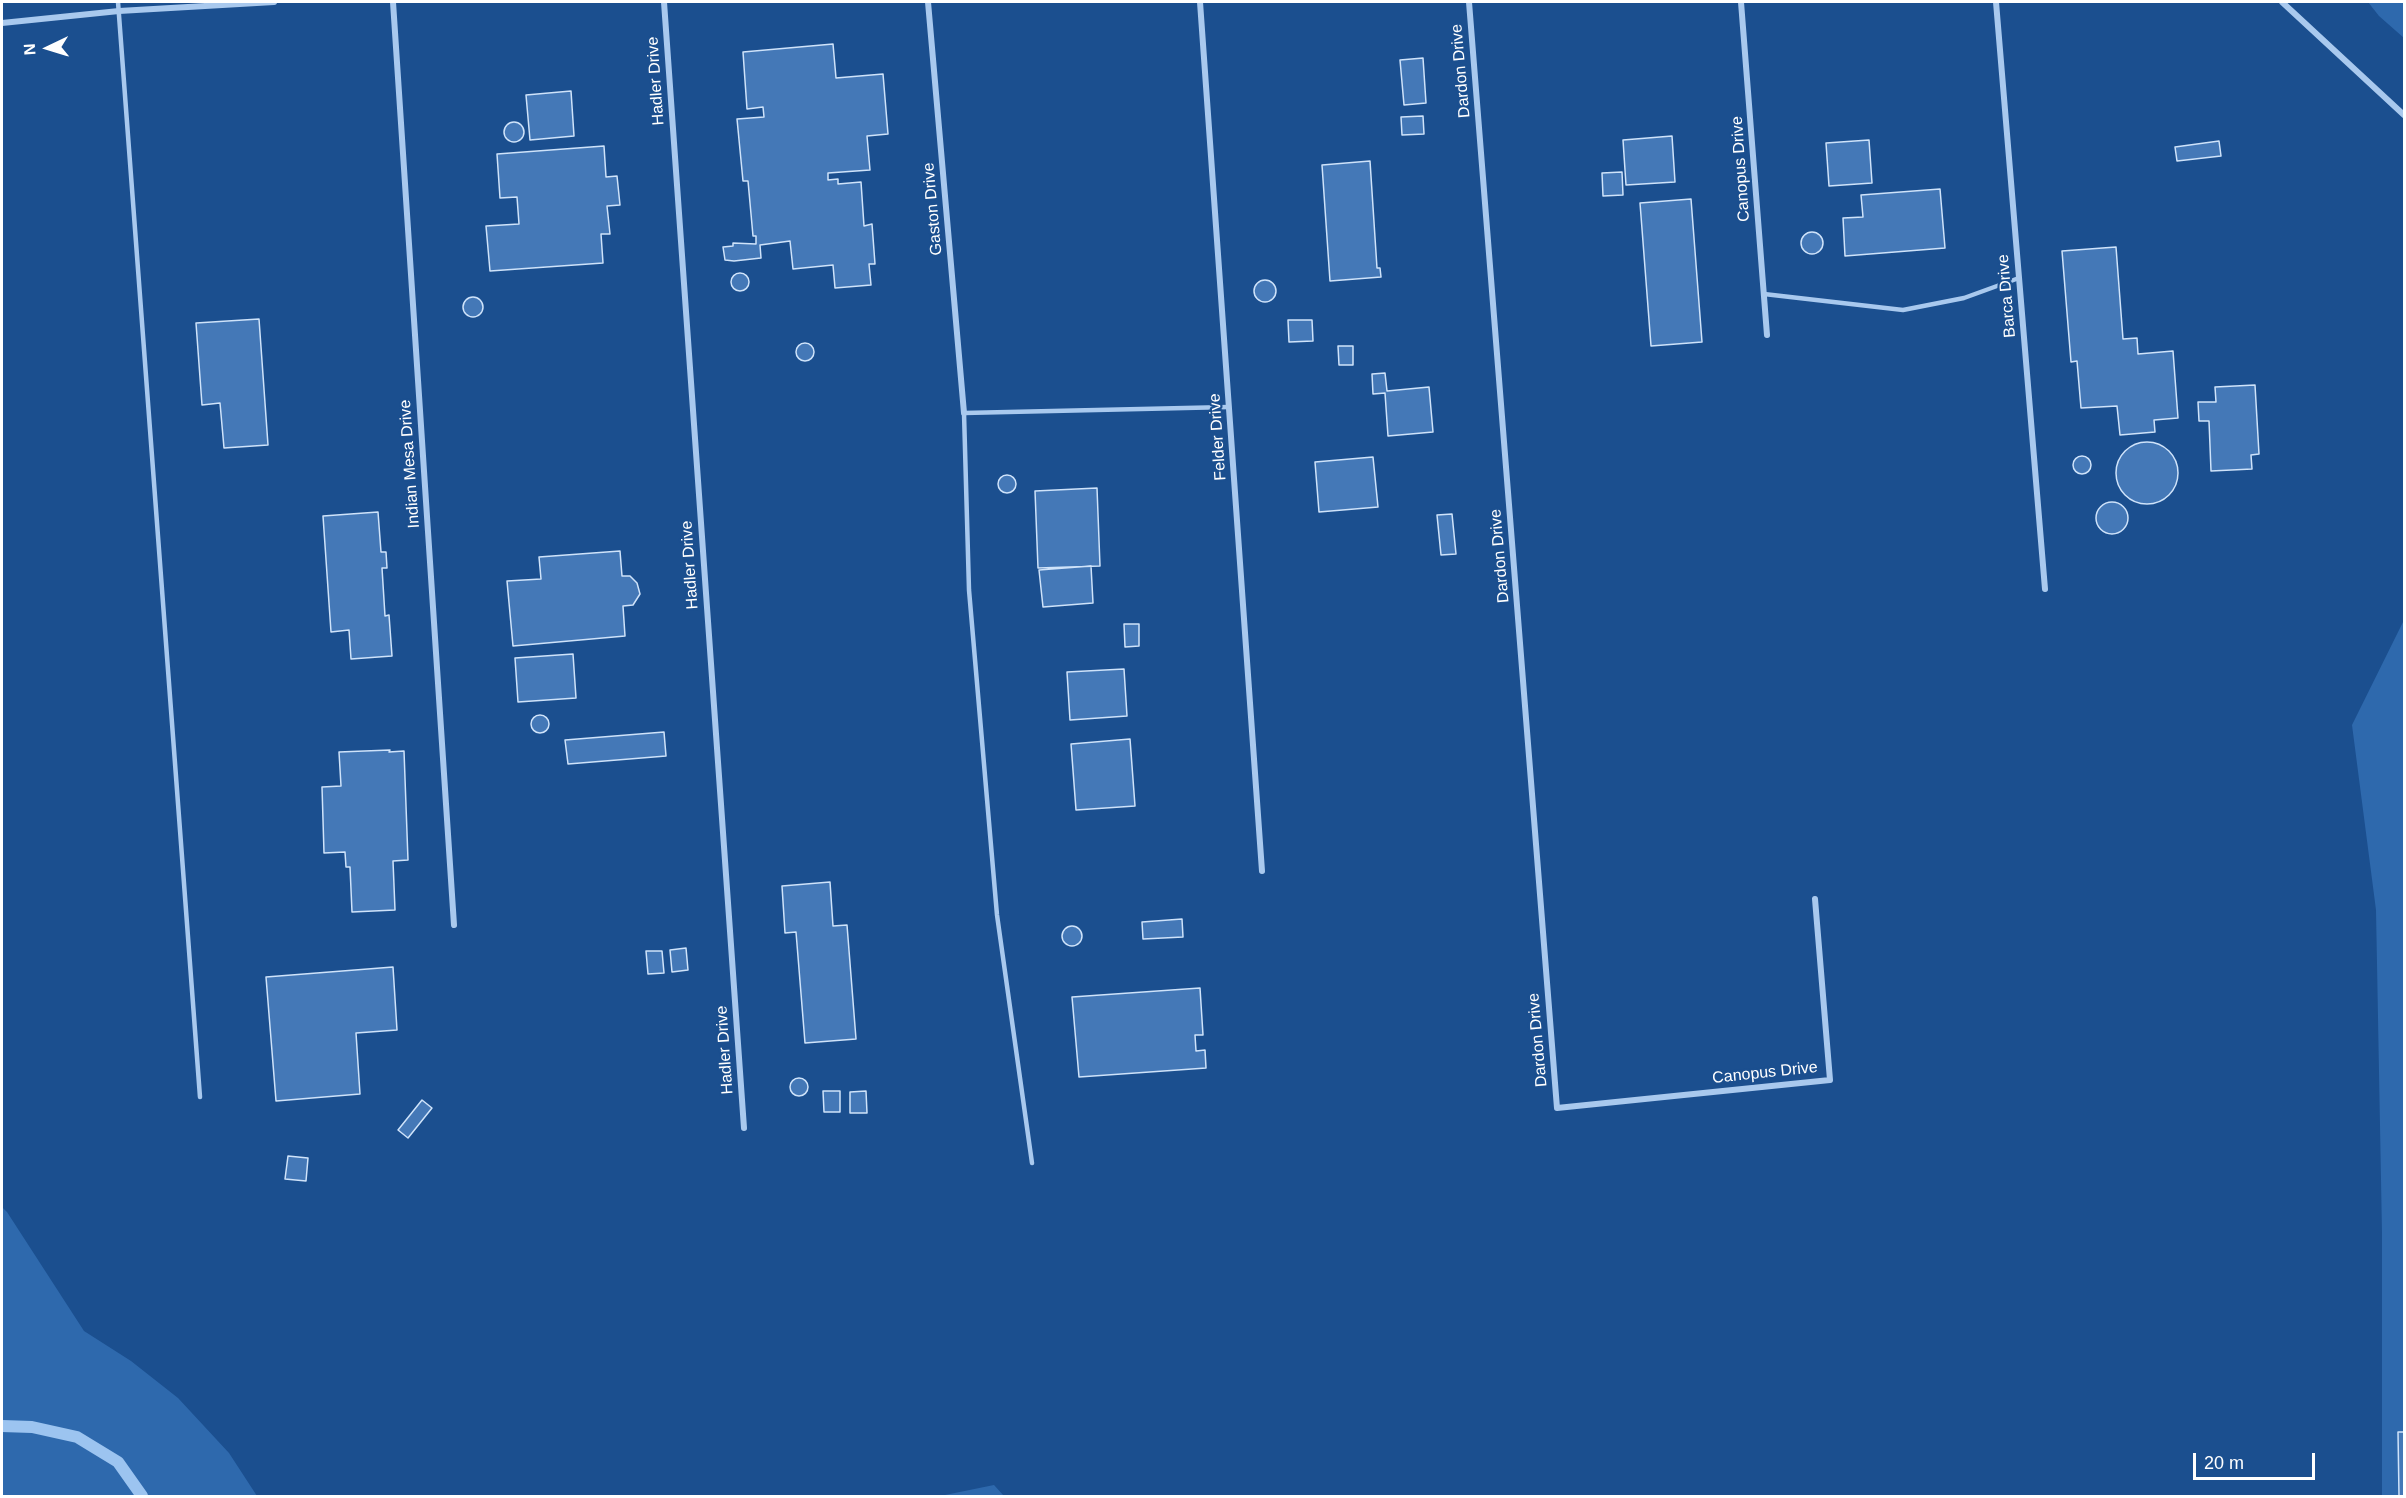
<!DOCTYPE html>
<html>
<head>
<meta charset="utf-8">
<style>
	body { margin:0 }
	#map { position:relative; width:2406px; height:1498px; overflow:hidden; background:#1b4f8f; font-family:Arial,sans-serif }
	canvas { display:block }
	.frame { position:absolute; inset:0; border:3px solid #fff; pointer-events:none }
	.north { position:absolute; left:18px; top:18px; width:60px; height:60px; -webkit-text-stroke:4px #1b4f8f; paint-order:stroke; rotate:266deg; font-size:16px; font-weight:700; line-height:24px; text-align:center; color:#fff }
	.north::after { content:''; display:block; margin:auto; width:21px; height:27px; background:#fff; clip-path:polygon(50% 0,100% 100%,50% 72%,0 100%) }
	.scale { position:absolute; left:2193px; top:1453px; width:122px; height:27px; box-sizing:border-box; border:3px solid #fff; border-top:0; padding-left:8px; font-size:18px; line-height:21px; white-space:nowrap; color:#fff; -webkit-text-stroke:4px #1b4f8f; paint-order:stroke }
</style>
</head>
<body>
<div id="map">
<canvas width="2406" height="1498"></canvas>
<div class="frame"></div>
<div class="north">N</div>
<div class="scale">20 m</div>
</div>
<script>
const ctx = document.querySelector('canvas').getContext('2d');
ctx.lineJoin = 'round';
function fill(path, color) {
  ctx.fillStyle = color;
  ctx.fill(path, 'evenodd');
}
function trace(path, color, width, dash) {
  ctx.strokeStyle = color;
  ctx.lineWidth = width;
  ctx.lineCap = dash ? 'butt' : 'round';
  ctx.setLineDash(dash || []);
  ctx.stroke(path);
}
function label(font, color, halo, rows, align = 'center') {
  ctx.font = font + ' Arial,sans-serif';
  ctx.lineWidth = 4.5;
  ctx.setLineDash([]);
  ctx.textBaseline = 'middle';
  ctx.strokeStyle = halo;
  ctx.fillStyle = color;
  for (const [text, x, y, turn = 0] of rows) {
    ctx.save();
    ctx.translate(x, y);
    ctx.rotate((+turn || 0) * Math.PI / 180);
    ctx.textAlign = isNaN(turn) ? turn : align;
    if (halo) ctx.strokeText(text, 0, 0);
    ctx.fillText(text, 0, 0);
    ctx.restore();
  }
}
const green = new Path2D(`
	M2368 2H2404V38L2379 16Z
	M2404 620V1496H2382V1233L2376 910 2352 725Z
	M2 1207 7 1212 84 1331 131 1361 178 1398 229 1453 257 1496H2Z
	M994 1485 1004 1496H940Z`);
const stream = new Path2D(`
	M2 1426 32 1427 77 1437 118 1462 142 1496`);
const building = new Path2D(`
	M833 44 836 78 883 74 888 134 867 136 870 170 828 173V180L838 179V184L861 182 864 226 872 224 875 264H869L871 285 835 288 833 265 793 269 790 241 760 245 761 258 734 261 725 260 723 247 733 246V243L756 244V236H753L748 181H743L737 119 764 117 763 107 747 109 743 52Z
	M1423 58 1426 103 1404 105 1400 60Z
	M571 91 574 136 530 140 526 95Z
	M1423 116 1424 134 1402 135 1401 117Z
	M504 132a10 10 0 1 1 20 0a10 10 0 1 1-20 0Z
	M1672 136 1675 182 1626 185 1623 140Z
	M1869 140 1872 183 1829 186 1826 143Z
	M2219 141 2221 156 2177 161 2175 147Z
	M604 146 606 177 617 176 620 205 607 206 610 234H601L603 263 490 271 486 226 519 224 517 197 500 198 497 154Z
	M1370 161 1377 268H1380L1381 277 1330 281 1322 165Z
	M1622 172 1623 195 1603 196 1602 173Z
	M1940 189 1945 248 1845 256 1843 218 1863 217 1861 195Z
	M1691 199 1702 342 1651 346 1640 203Z
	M1801 243a11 11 0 1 1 22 0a11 11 0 1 1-22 0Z
	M2116 247 2123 339 2137 338 2138 354 2173 351 2178 418 2154 420 2155 432 2120 435 2117 406 2081 408 2077 361 2071 362 2062 251Z
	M731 282a9 9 0 1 1 18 0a9 9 0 1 1-18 0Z
	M1254 291a11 11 0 1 1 22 0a11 11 0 1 1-22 0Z
	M463 307a10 10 0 1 1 20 0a10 10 0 1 1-20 0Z
	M259 319 268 445 224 448 220 403 202 405 196 323Z
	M1288 320H1312L1313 341 1289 342Z
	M796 352a9 9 0 1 1 18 0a9 9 0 1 1-18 0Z
	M1338 346H1353V365H1339Z
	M1385 373 1387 391 1429 387 1433 432 1388 436 1385 393 1373 394 1372 374Z
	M2255 385 2259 454 2251 455 2252 469 2211 471 2209 421H2199L2198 402H2216L2215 387Z
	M2116 473a31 31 0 1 1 62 0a31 31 0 1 1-62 0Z
	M2073 465a9 9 0 1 1 18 0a9 9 0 1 1-18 0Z
	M1373 457 1378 507 1319 512 1315 462Z
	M998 484a9 9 0 1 1 18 0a9 9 0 1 1-18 0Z
	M1097 488 1100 566 1038 568 1035 491Z
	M2096 518a16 16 0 1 1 32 0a16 16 0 1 1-32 0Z
	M378 512 381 552H386L387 568H382L385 616 389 615 392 656 351 659 349 630 331 632 323 516Z
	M1452 514 1456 554 1441 555 1437 515Z
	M620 551 622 576H630L637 583 640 594 633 605 623 606 625 636 513 646 507 581 541 579 539 557Z
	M1091 566 1093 603 1043 607 1039 570Z
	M1124 624H1139V646L1125 647Z
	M573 654 576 698 518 702 515 658Z
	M1124 669 1127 716 1070 720 1067 672Z
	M531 724a9 9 0 1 1 18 0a9 9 0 1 1-18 0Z
	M664 732 666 756 568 764 565 740Z
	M1130 739 1135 806 1076 810 1071 744Z
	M390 750 389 752 404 751 408 860 393 861 395 910 352 912 350 867H346L345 852 324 853 322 787 341 786 339 752Z
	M830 882 833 926 847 925 856 1039 805 1043 796 932 785 933 782 886Z
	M1182 919 1183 937 1143 939 1142 922Z
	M1062 936a10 10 0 1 1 20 0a10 10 0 1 1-20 0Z
	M686 948 688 970 672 972 670 950Z
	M646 951H662L664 973 648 974Z
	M393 967 397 1030 356 1033 360 1094 276 1101 266 977Z
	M1200 988 1203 1035H1195L1196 1051 1205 1050 1206 1068 1079 1077 1072 997Z
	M790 1087a9 9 0 1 1 18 0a9 9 0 1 1-18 0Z
	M823 1091H840V1112H824Z
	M866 1091 867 1113H850V1092Z
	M422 1100 432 1108 408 1138 398 1130Z
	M288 1156 308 1158 306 1181 285 1179Z
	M2398 1432H2404V1496H2399Z`);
const service = new Path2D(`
	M118 2 200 1097
	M1764 294 1903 310 1964 298 2019 278
	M1032 1163 997 915 969 590 964 413 1229 407`);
const minor = new Path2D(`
	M393 2 454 925
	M664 2 744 1128
	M928 2 964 413
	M1200 2 1262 871
	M1469 2 1557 1108 1830 1080 1815 899
	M1741 2 1767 335
	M1996 2 2045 589
	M2282 2 2404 115
	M2 23 119 11 274 2`);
const streetNames = [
	["Dardon Drive",1461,71,-95],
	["Hadler Drive",656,81,-94],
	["Canopus Drive",1741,169,-94],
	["Gaston Drive",933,209,-95],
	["Barca Drive",2007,296,-95],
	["Felder Drive",1218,437,-94],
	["Indian Mesa Drive",410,464,-94],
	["Dardon Drive",1500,556,-95],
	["Hadler Drive",690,565,-94],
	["Dardon Drive",1538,1040,-95],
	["Hadler Drive",725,1050,-94],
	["Canopus Drive",1765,1073,-6]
];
fill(green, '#2e69ad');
trace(stream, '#9cc4f0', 12);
fill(building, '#4478b7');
trace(building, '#cfe3fa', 1.5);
trace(service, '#a9c9ee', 4.5);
trace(minor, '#a9c9ee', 6);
label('16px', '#fff', '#1b4f8f', streetNames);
</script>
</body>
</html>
